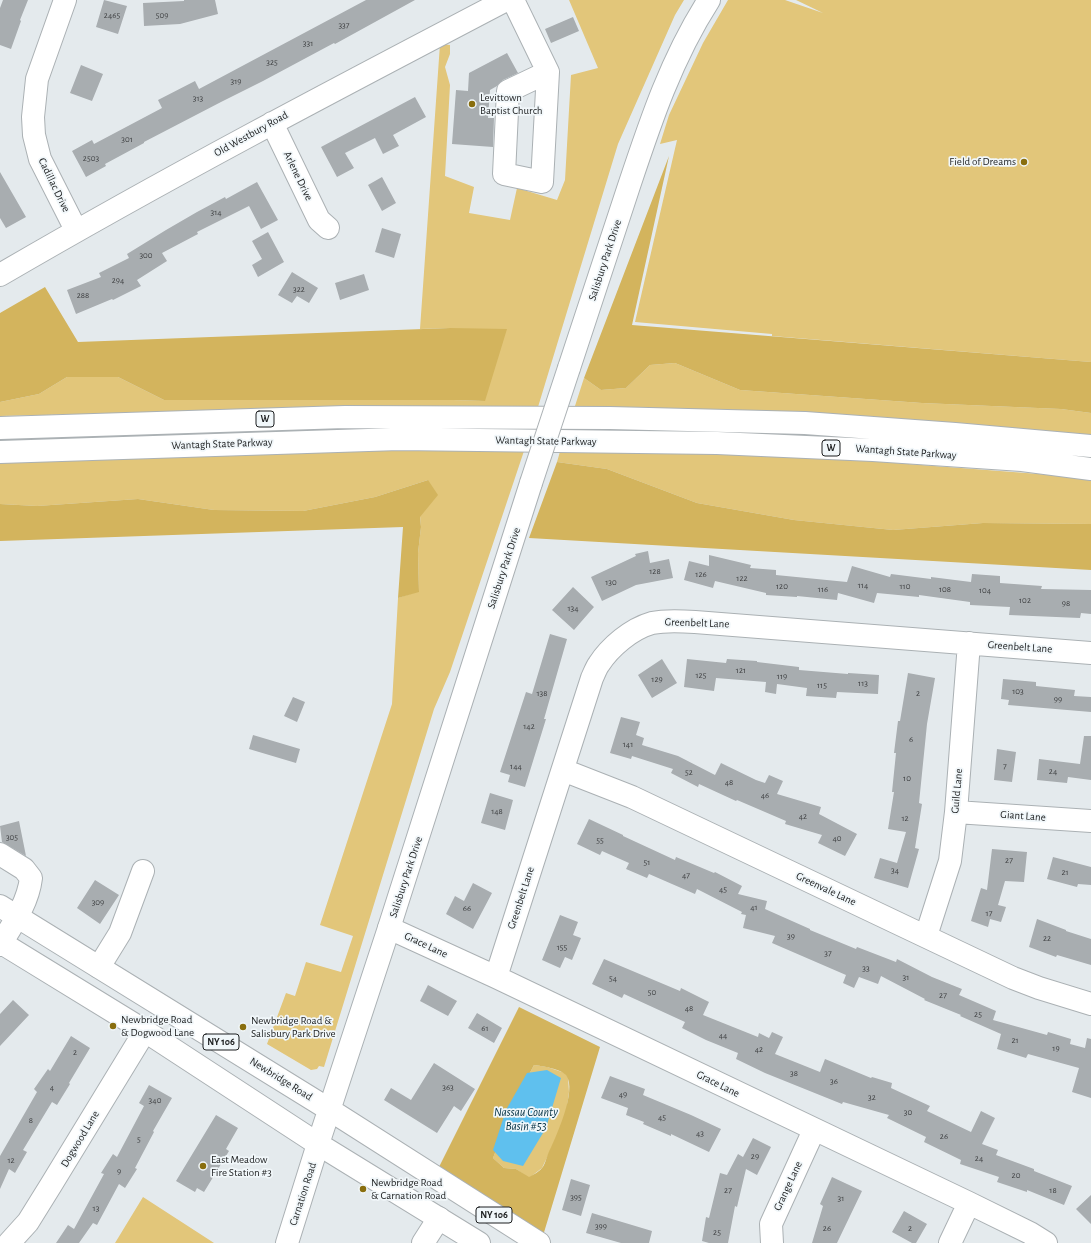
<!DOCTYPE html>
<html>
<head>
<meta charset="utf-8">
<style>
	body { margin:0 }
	canvas { display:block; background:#e4eaed }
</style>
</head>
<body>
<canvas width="1091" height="1243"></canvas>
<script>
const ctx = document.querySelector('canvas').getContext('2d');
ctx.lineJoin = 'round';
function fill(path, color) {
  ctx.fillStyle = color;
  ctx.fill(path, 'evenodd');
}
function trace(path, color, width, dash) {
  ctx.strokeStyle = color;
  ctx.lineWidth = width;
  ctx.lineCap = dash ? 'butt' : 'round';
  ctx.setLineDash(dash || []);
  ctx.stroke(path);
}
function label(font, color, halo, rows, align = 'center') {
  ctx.font = font + ' "Alegreya Sans",sans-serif';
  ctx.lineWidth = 3.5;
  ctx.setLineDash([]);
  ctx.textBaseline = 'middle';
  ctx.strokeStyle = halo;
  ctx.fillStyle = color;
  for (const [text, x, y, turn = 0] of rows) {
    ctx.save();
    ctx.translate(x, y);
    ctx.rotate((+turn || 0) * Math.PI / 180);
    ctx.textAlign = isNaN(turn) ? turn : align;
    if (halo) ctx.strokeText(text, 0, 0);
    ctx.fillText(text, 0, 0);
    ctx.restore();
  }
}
const green = new Path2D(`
	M569 0H684L675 15 618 144 538 407 269 410 0 416V402L39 394 67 377H118L164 400H453L485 401 450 328 420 329 440 44 450 45V54L445 67 450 85 445 176 474 187 469 213 510 220 517 188 557 200 565 180 571 75 598 68Z
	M728 0H785L823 13 796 0H1091V362L772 336V334L635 322 677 140 660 144 669 115 703 43Z
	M675 363 740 390 922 403 1061 409 1091 413V436L574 409 584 378 601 390 626 388 650 365Z
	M525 448 450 672 434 709 324 1067 319 1066 317 1069 311 1070 267 1044 286 993 295 996 306 962 341 972 353 936 320 925 392 704 398 598 419 591 418 553 421 527 420 516 428 480 375 497 303 511 214 510 138 499 37 506 0 504V462L169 454Z
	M561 448 817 457 1091 478V524L983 523 893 530 794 520 697 503 607 469 557 462Z
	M534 1065 547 1067 565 1073 568 1077 569 1092 567 1107 560 1130 542 1168 529 1178 516 1169 504 1168 493 1158 517 1097Z
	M143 1197 211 1241 214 1243H115Z`);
const forest = new Path2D(`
	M669 156 632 325 1091 362V413L1061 409 922 403 740 390 675 363 650 365 626 388 601 390 584 378Z
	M45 287 78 342 450 328 507 329 485 401 453 400H164L118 377H67L39 394 0 402V313Z
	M557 462 607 469 697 503 794 520 893 530 983 523 1091 524V570L529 538Z
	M428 480 438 495 420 517 421 527 418 553 419 592 398 598 403 527 0 541V504L37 506 138 499 214 510 303 511 375 497Z
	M519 1007 600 1047 542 1239 436 1173ZM534 1065C542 1066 561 1069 566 1075 578 1090 555 1139 548 1154 546 1159 545 1165 542 1168 539 1172 533 1175 529 1177L516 1169 504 1168 493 1158 517 1097Z`);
const water = new Path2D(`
	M547 1070 561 1078 546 1128 523 1166 503 1161 493 1150 506 1110 527 1073Z`);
const building = new Path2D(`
	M3 0H28L20 20 21 21 11 49 0 45V8Z
	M104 0 127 6 118 34 96 27Z
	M184 0H215L218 14 180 24 144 26 143 3 184 1Z
	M366 0H415L335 44 334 43 263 81 221 102 144 142V143L105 164 106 166 86 177 72 151 92 140 94 144 162 108 158 100 195 81 199 89Z
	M573 17 579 31 551 43 545 29Z
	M507 53 518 73 503 80 497 86 490 90 488 118H494L493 147 452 144 456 90 468 91 469 73Z
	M81 65 103 74 92 101 70 93Z
	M415 97 426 117 393 135 399 146 383 154 375 138 345 153 354 168 337 177 321 147Z
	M0 172 26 217 6 228 0 218Z
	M382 177 396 203 382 211 368 185Z
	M257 182 278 220 261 229 249 206 197 232 198 234 162 253 167 261 137 280 141 286 113 300 112 299 76 314 67 290 101 277 99 273 129 258 127 254 166 230 197 212 225 197 226 199Z
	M382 228 401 234 394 258 375 252Z
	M268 232 284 262 258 277 252 265 262 259 252 241Z
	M292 272 318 288 309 303 297 296 292 303 278 295Z
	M364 274 369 290 340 300 335 283Z
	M648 551 650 563 669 559 673 578 636 585 602 601 591 577 636 556 635 554Z
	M709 555 751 565 750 568 776 570V575L847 582 852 566 890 577 891 574 931 579V577L971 582 972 574 1000 576V583L1042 586 1041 589 1091 590V614L1081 613 1080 618 1009 615 1010 607 970 605V602L919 595V597L877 593 874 603 838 593 837 600 797 596V597L766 595V593L715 581 713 588 684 580 689 561 709 566Z
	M573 587 594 607 574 630 552 610Z
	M550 634 567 639 544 719H546L525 787 508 782 510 775 500 772 526 692 532 694Z
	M662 659 677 683 652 698 638 675Z
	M687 659 726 663 727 659 757 661V662L799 667V670L848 674V673L879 675 878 694 837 692 836 698 806 696 807 688 777 684 776 694 765 692 766 682 716 678 714 691 684 687Z
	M908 673 935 678 927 724 919 803 922 804 915 848 919 849 908 888 874 878 880 858 897 863 906 832 888 829 894 792H892L896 753H894L898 721H900Z
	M1003 679 1036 682V686L1075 690 1074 696 1091 697V712L1008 705 1009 700 1001 699Z
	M293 697 305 702 297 722 284 716Z
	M621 717 640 722 636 735 644 738 642 745 678 756 715 775 721 763 756 780 765 783 769 775 783 781 777 794 821 807 819 814 857 834 845 856 818 843 822 835 785 824 786 821 737 800 736 801 699 784 698 787 671 773 673 769 632 756 631 759 610 753Z
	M253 735 300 749 296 763 249 749Z
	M1084 736H1091V780L1068 777 1067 783 1037 780 1039 759 1080 764Z
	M997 749 1016 752 1012 782 994 780Z
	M490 793 513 800 505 830 481 823Z
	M589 819 623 835V836L675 860 676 857 714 873 715 872 742 886 738 894 767 901 765 909 810 929V930L856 949 857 947 896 962 897 959 932 977 962 989 959 995 996 1011 993 1020 1047 1035 1048 1032 1071 1039 1070 1044 1085 1048 1087 1038 1091 1039V1098L1072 1092 1079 1068 1028 1054 1026 1058 997 1049 1001 1034 960 1016 961 1015 924 1000 925 999 881 976 878 984 859 977 854 988 843 983 846 975 772 943 775 936 743 928 746 915 741 914 742 912 697 889 695 894 649 874 647 878 626 869 629 863 602 851 600 855 577 844Z
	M19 821 26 856 2 842 0 826Z
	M992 849 1027 852 1024 882 1005 881 998 905 1006 907 1001 922 990 919 988 927 971 921 981 888 987 890Z
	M1053 857 1091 867V885L1078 884 1077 887 1047 879Z
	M95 880 119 895 100 924 77 908Z
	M473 883 492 893 473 929 446 914 455 896 464 901Z
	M560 915 578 922 573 935 581 938 572 960 565 957 560 968 542 960Z
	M1037 919 1066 930V931L1091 939V965L1057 955 1056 957 1029 947Z
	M604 959 680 991 681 988 709 1002 703 1015 758 1037 759 1033 769 1038 772 1032 783 1037 775 1054 820 1072 825 1059 871 1078 872 1077 892 1083 891 1088 930 1106 927 1111 971 1132 981 1111 995 1118 982 1144 998 1150 996 1155 1034 1169V1171L1072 1186 1064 1205 1027 1190V1192L997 1182 999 1177 960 1164 961 1160 924 1142 926 1137 887 1118 889 1115 843 1102 842 1104 765 1073 736 1059 738 1053 706 1040 682 1028 685 1022 624 994 622 998 592 984Z
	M428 985 457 1001 448 1016 420 1001Z
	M13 1000 29 1015 0 1046V1014Z
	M477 1013 502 1028 494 1043 468 1028Z
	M71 1036 90 1048 69 1083 70 1084 57 1105 52 1102 23 1150 27 1152 15 1173 9 1169 0 1189V1156L37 1092 34 1089 48 1069 50 1071Z
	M434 1063 475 1089 461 1111 454 1106 437 1133 384 1100 391 1088 411 1100Z
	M610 1076 645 1089 643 1095 691 1115 721 1129 709 1152 671 1134V1136L643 1124 644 1122 626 1115 628 1108 601 1098Z
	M149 1085 172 1098 153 1131 154 1132 135 1168 137 1169 125 1188 119 1184 97 1225 93 1223 79 1243H56L68 1225 74 1229 104 1174 101 1173 113 1154 117 1157 144 1106 139 1103Z
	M216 1115 238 1128 226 1149 229 1151 204 1192 197 1188 195 1192 176 1181Z
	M753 1138 771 1147 757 1175 746 1169 737 1207 735 1206 728 1243H709L702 1241 706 1217 709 1218 720 1173 727 1175 738 1154 743 1157Z
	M832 1177 862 1191 837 1243H812L823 1206 820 1204Z
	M571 1179 590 1185 581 1216 562 1210Z
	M1091 1195V1224L1076 1209Z
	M904 1211 927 1224 916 1243H912L892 1232Z
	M592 1213 652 1231 649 1243H621L586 1233Z`);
const minor = new Path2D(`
	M65 0 37 79 33 117 34 135 40 159 76 230
	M513 0 548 72 542 182 504 174 508 91 548 72
	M272 123 319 220 328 228
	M0 275C166 178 336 89 506 0
	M563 770 632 797 1013 978 1039 988 1091 1004
	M956 812 1091 821
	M0 854 24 869 31 878C28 903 13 924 0 945
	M389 928 496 977 969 1203 1030 1233 1046 1243
	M926 936 950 861 956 812 969 643
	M99 967 120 933 143 871
	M496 977 592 678C594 674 596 668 599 664 610 647 631 629 652 623 666 620 681 621 695 622L1091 653
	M9 1243 28 1222 51 1185 145 1031
	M287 1243 318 1144
	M423 1243 439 1218
	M772 1243 771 1224 814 1130
	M950 1243 969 1203`);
const major = new Path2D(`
	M569 368C589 308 608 249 628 189 650 123 671 59 709 0
	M0 906 330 1110 539 1243
	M0 942 145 1031 318 1144 479 1243
	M318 1144 389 928 531 483`);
const highway = new Path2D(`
	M0 428 345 417 610 418 805 423 955 434 1091 446
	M0 452 399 439 717 443 873 450 1022 460 1091 469`);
const majorBridge = new Path2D(`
	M531 483 569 368`);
const markers = [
	[472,104,4,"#896e0e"],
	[1024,162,4,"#896e0e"],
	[113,1026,4,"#896e0e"],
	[243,1027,4,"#896e0e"],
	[203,1166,4,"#896e0e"],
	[363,1189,4,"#896e0e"]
];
const numberNames = [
	["2465",112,15],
	["509",162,15],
	["337",344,25],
	["331",308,43],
	["325",272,62],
	["319",236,81],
	["313",198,98],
	["301",127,139],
	["2503",91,158],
	["314",216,212],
	["300",146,255],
	["294",118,280],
	["322",299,289],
	["288",83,295],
	["128",655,571],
	["126",701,574],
	["122",742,578],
	["130",611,582],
	["114",863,585],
	["120",782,586],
	["110",905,586],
	["116",823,589],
	["108",945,589],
	["104",985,590],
	["102",1025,600],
	["98",1066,603],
	["134",573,608],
	["121",741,670],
	["125",701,675],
	["119",782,676],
	["129",657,679],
	["113",863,683],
	["115",822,685],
	["103",1018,691],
	["138",542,693],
	["2",918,693],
	["99",1058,699],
	["142",529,726],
	["6",911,739],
	["141",628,744],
	["144",516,766],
	["7",1005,766],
	["24",1053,771],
	["52",689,772],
	["10",907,778],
	["48",729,782],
	["46",765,795],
	["148",497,811],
	["42",803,816],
	["12",905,818],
	["305",12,837],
	["40",837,838],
	["55",600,840],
	["27",1009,860],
	["51",647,862],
	["34",895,870],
	["21",1065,872],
	["47",686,875],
	["45",723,889],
	["309",98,902],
	["41",754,907],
	["66",467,908],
	["17",989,913],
	["39",791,936],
	["22",1047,938],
	["155",562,947],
	["37",828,953],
	["33",866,968],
	["31",906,977],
	["54",613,978],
	["50",652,992],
	["27",943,995],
	["48",689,1008],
	["25",978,1014],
	["61",485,1028],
	["44",723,1035],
	["21",1015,1040],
	["19",1056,1048],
	["42",759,1049],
	["2",75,1052],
	["38",794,1073],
	["36",834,1081],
	["4",52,1087],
	["363",448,1087],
	["49",623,1094],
	["32",872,1097],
	["340",155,1100],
	["30",908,1112],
	["45",662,1117],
	["8",31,1120],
	["43",700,1133],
	["26",944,1136],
	["5",139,1139],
	["29",755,1156],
	["24",979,1158],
	["12",11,1160],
	["9",119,1171],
	["20",1016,1175],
	["27",728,1190],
	["18",1053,1190],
	["395",576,1197],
	["31",841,1198],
	["13",96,1208],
	["399",601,1226],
	["26",827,1228],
	["2",910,1228],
	["25",717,1232]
];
const shields = [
	[265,419,18],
	[831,448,18],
	[221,1042,36],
	[494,1215,36]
];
const shieldNames = [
	["W",265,419],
	["W",831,448],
	["NY 106",221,1042],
	["NY 106",494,1215]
];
const poiNames = [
	["Levittown",480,98],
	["Baptist Church",480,111],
	["Field of Dreams",1016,162,"right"],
	["Newbridge Road",121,1020],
	["& Dogwood Lane",121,1033],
	["Newbridge Road &",251,1021],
	["Salisbury Park Drive",251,1034],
	["East Meadow",211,1160],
	["Fire Station #3",211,1173],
	["Newbridge Road",371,1183],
	["& Carnation Road",371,1196]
];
const streetNames = [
	["Old Westbury Road",251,134,-29],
	["Arlene Drive",298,176,64],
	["Cadillac Drive",54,185,64],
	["Salisbury Park Drive",605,260,-72],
	["Wantagh State Parkway",546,441,1],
	["Wantagh State Parkway",222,444,-2],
	["Wantagh State Parkway",906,452,4],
	["Salisbury Park Drive",504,568,-72],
	["Greenbelt Lane",697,623,2],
	["Greenbelt Lane",1020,647,4],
	["Guild Lane",957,791,-85],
	["Giant Lane",1023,816,4],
	["Salisbury Park Drive",406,877,-72],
	["Greenvale Lane",826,889,25],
	["Greenbelt Lane",521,898,-72],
	["Grace Lane",426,945,25],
	["Newbridge Road",281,1079,32],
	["Grace Lane",718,1084,26],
	["Dogwood Lane",80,1139,-59],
	["Grange Lane",788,1186,-65],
	["Carnation Road",303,1194,-72]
];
const waterNames = [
	["Nassau County",526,1112],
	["Basin #53",526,1126]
];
fill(green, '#e2c67a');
fill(forest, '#d3b45d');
fill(water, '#5fc0ee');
fill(building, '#a8adb0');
trace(minor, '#abb1b4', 24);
trace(major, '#abb1b4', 24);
trace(highway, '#abb1b4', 24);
trace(minor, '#fff', 22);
trace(major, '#fff', 22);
trace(highway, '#fff', 22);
trace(majorBridge, '#abb1b4', 24, []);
trace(majorBridge, '#fff', 22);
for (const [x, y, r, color] of markers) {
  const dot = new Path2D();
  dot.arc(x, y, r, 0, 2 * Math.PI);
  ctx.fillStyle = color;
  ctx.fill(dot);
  trace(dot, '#f1f7fa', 1.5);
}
label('9px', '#404244', null, numberNames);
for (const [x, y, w] of shields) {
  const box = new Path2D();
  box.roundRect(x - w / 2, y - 8, w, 16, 3);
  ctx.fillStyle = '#f1f7fa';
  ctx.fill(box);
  trace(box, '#1d1f20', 1);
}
label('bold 10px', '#1d1f20', null, shieldNames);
label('11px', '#1d1f20', '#f1f7fa', poiNames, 'left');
label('11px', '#1d1f20', '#f1f7fa', streetNames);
label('italic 12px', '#043144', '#f1f7fa', waterNames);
</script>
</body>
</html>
